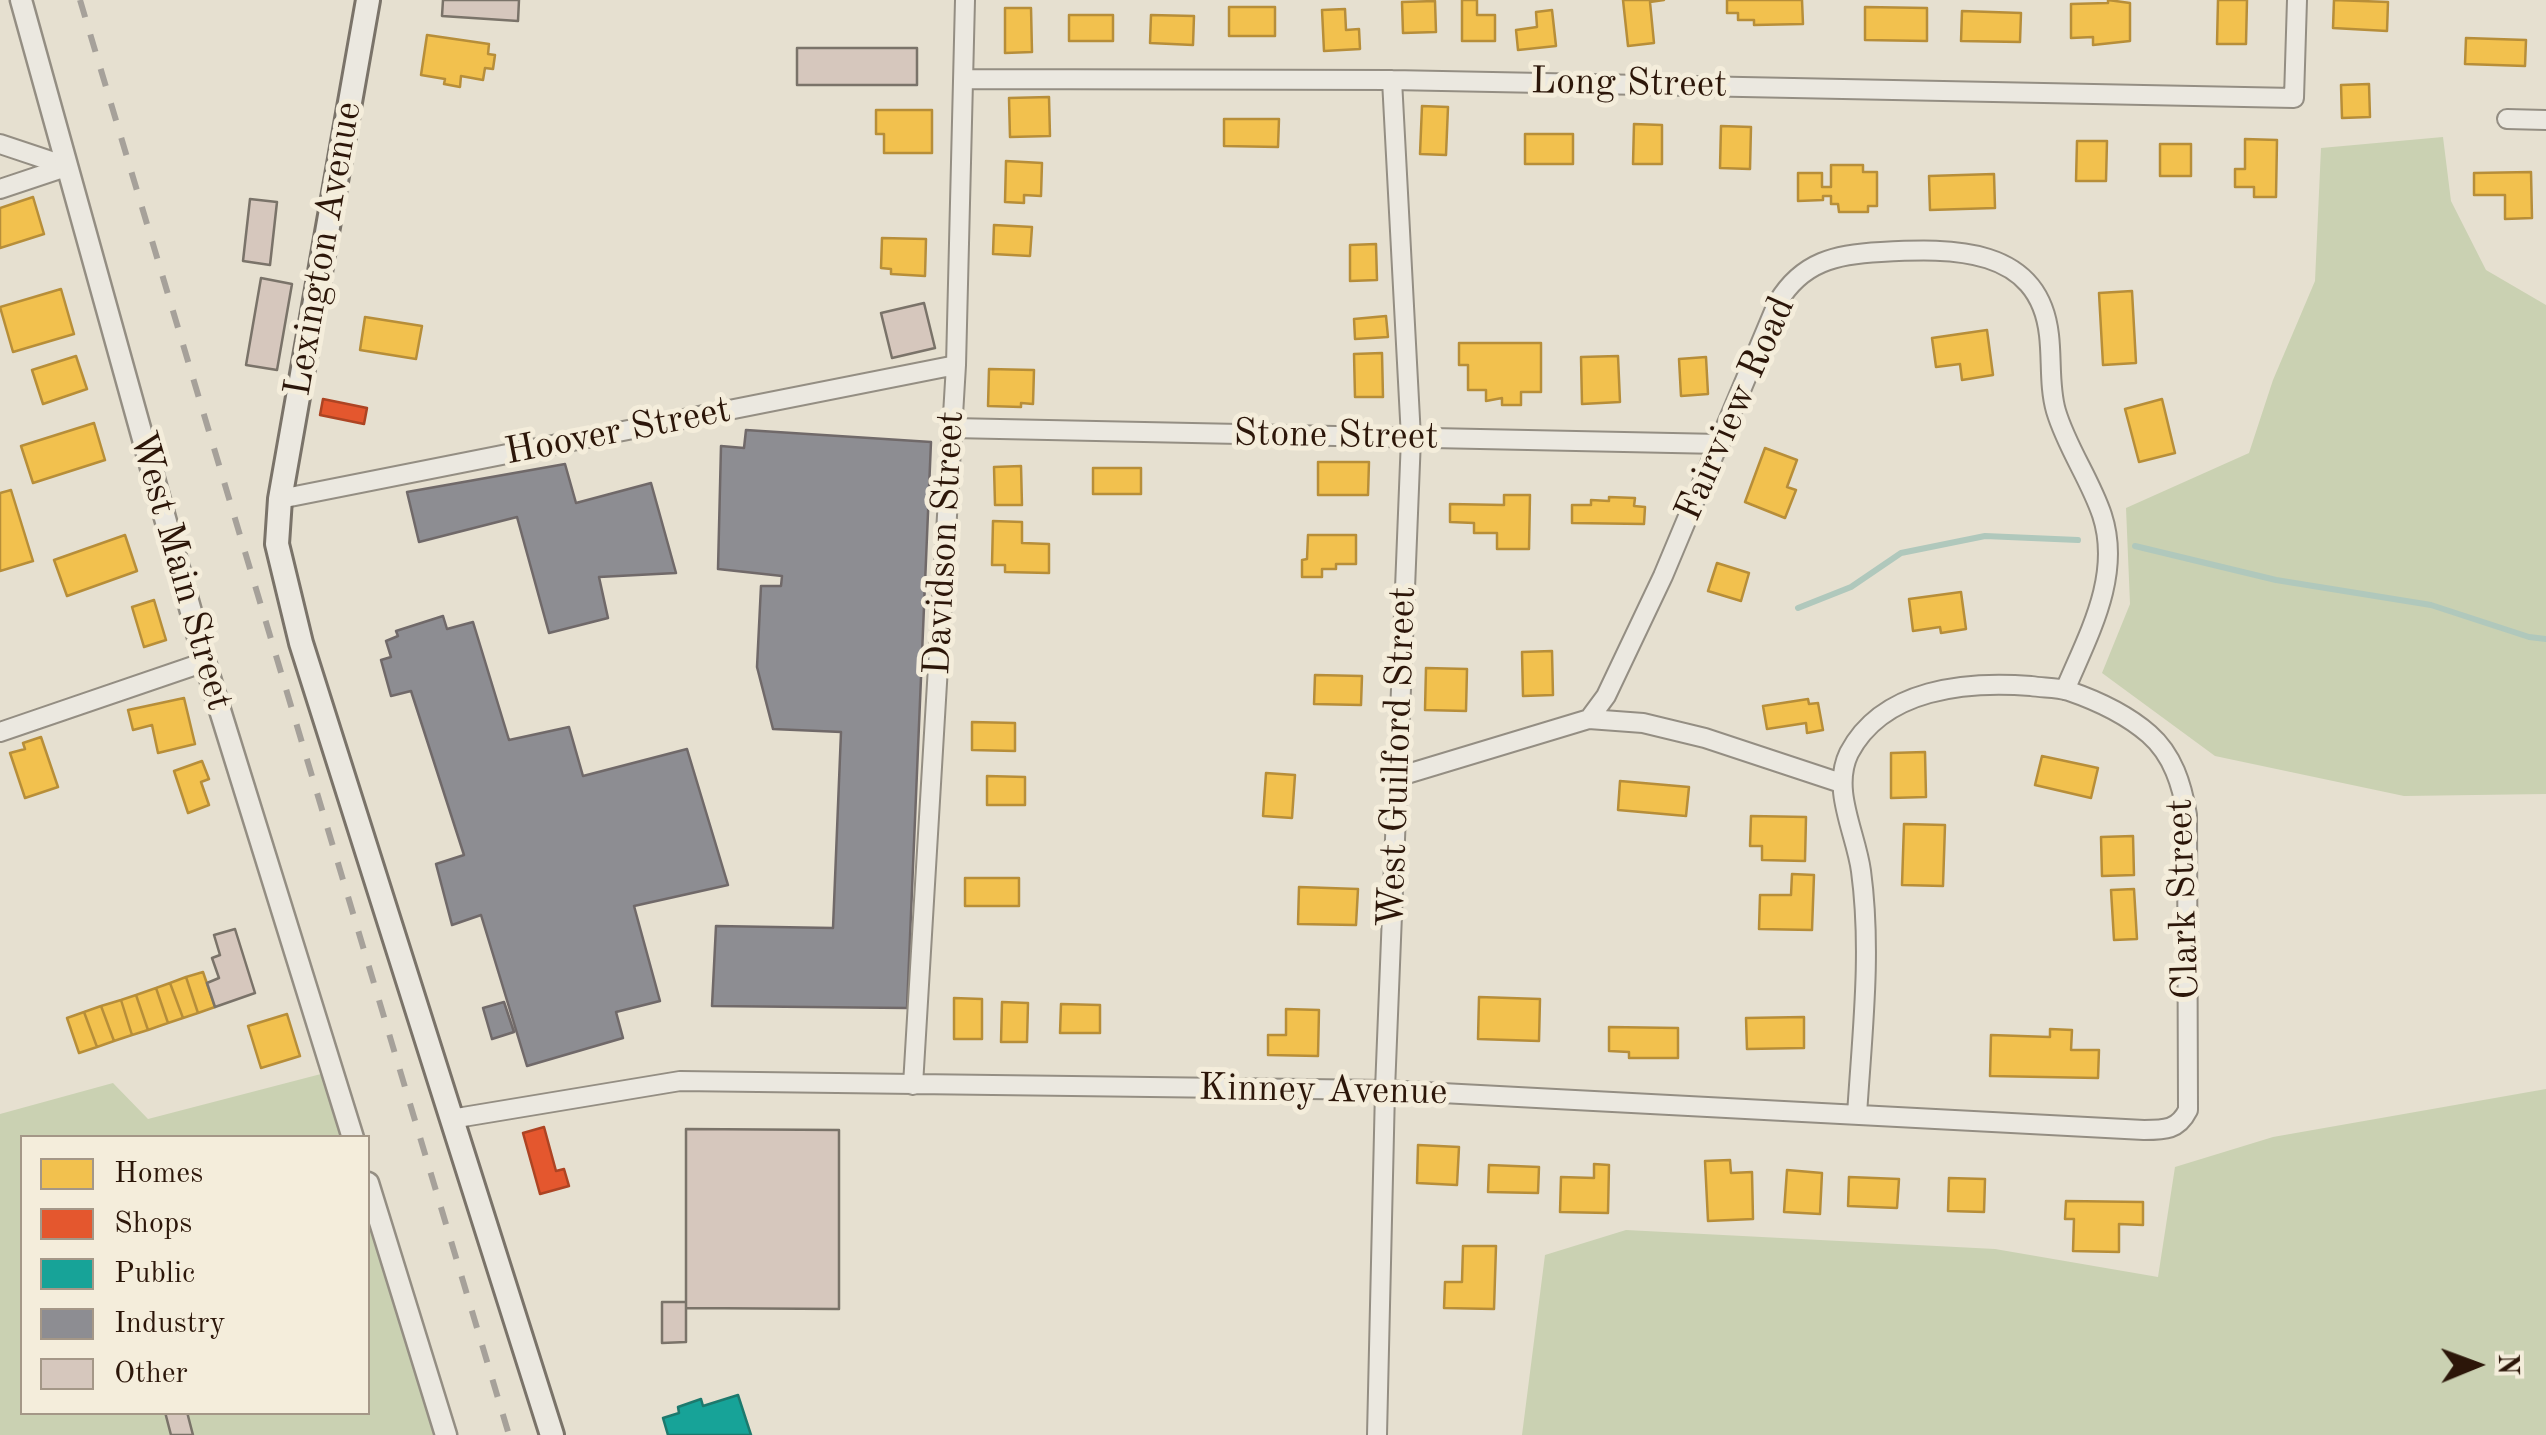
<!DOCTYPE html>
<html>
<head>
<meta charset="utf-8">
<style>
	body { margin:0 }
	#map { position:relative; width:2546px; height:1435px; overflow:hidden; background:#e6e0d0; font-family:"Old Standard TT",serif }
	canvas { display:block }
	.legend { position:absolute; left:20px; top:1135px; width:350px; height:280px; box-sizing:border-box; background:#f4eddb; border:2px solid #a49787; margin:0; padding:12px 18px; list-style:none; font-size:30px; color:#2c1609 }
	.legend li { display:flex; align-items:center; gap:20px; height:50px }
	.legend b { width:50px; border:2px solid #a49787 }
	.north { position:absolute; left:2426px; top:1315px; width:100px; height:100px; -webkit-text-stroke:8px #f4eddb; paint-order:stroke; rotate:89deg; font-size:28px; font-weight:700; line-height:40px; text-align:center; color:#2c1609 }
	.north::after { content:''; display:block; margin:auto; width:35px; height:45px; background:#2c1609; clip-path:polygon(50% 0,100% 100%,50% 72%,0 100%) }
</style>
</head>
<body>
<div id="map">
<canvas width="2546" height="1435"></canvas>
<ul class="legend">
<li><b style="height:28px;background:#f2c14e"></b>Homes</li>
<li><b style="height:28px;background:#e4572e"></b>Shops</li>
<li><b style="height:28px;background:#17a398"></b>Public</li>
<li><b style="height:28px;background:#8d8d92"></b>Industry</li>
<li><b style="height:28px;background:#d6c7bd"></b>Other</li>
</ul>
<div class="north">N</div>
</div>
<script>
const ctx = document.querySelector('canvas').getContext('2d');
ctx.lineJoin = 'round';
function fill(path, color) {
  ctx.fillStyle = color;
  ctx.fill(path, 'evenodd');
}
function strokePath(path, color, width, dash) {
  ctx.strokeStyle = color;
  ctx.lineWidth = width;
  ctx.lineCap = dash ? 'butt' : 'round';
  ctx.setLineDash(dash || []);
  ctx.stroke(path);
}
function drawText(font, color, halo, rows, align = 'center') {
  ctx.font = font + ' "Old Standard TT",serif';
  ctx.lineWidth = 10;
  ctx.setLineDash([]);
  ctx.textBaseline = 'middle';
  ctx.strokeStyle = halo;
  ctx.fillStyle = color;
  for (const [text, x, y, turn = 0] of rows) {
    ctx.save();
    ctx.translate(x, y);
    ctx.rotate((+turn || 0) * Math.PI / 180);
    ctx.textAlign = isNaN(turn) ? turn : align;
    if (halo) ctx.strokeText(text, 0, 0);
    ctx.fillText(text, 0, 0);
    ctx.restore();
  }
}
fill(new Path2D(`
	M2443,137L2451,201L2486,270L2546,305V794L2404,796L2215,756L2102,673L2130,604L2126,508L2249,453L2273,380L2315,281L2321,148Z
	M321,1074L344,1137L22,1138V1412H368V1205L446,1435H0V1114L113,1083L148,1119Z
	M2546,1089V1435H1522L1545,1255L1626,1230L1995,1249L2158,1277L2175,1167L2273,1137Z`), '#cad1b2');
const homes = new Path2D(`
	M1462,0H1477V15H1495V41H1462Z
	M1623,0H1664L1650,2L1654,43L1628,46Z
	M1727,0H1802L1803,24L1754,25V20H1738V13H1727Z
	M2108,0L2130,3V41L2093,45V37L2071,38V4L2108,3Z
	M2218,0H2247L2246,44H2217Z
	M2334,0L2388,2L2387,31L2333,28Z
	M1435,1L1436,32L1403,33L1402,2Z
	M1229,7H1275V36H1229Z
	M1865,7L1927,8V41L1865,40Z
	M1005,8H1031L1032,52L1005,53Z
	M1345,9L1346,30L1359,29L1360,49L1324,51L1322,10Z
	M1552,10L1556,46L1518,50L1516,30L1537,27L1536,12Z
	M1962,11L2021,13L2020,42L1961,41Z
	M1069,15H1113V41H1069Z
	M1151,15L1194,16L1193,45L1150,43Z
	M427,35L489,44L488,54L495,55L493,69L485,68L483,80L461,76L460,87L444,84L445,79L421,75Z
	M2466,38L2526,40L2525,66L2465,64Z
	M2369,84L2370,117L2342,118L2341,85Z
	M1049,97L1050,136L1010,137L1009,98Z
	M1422,106L1448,107L1446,155L1420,154Z
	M876,110H932V153H884V134H876Z
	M1224,119H1279L1278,147L1224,146Z
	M1634,124L1662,125V164H1633Z
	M1721,126L1751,127L1750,169L1720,168Z
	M1525,134H1573V164H1525Z
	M2245,139L2277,140L2276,197H2254V187H2235V169H2245Z
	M2077,141H2107L2106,181H2076Z
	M2160,144H2191V176H2160Z
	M1006,161L1042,163L1041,196L1024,195V203L1005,202Z
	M1831,165H1863V172H1877V206H1868V212H1839L1838,204H1831V196H1823V200L1798,201V173H1822V187H1831Z
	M2531,172L2532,218L2505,219V195H2474V173Z
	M1994,174L1995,208L1930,210L1929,176Z
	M33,197L44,234L0,248V208Z
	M994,225L1032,227L1030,256L993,254Z
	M882,238L926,239L925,276L891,274V269L881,268Z
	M1376,244L1377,280L1350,281V245Z
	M61,289L74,334L13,352L0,307Z
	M2132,291L2136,363L2103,365L2099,293Z
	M1386,316L1388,337L1355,339L1354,319Z
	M365,317L422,326L416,359L360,350Z
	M1987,330L1993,375L1962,380L1960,364L1936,367L1932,338Z
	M1459,343H1541V392H1521V405H1502V398L1486,401V390H1468V365H1459Z
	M1382,353L1383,397H1355L1354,354Z
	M76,356L87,389L43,404L32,370Z
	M1618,356L1620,402L1582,404L1581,357Z
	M1706,357L1708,394L1681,396L1679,359Z
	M989,369L1034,370L1033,404L1021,403V407L988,406Z
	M2162,399L2175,453L2139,462L2125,409Z
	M94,423L105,460L33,483L21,446Z
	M1765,448L1797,460L1787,487L1796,490L1785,518L1745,502Z
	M1318,462H1369L1368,495H1318Z
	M1021,466L1022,505H995L994,467Z
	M1093,468H1141V494H1093Z
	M11,490L33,561L0,571V493Z
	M1504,495H1530L1529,549H1497V533H1474V523L1450,522V504L1504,505Z
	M1609,497L1635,498L1634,506L1645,507L1644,524L1572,523V505H1591V500L1609,501Z
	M993,521L1022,522V543L1049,544V573L1005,572V565H992Z
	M125,535L137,571L67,596L54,560Z
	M1308,535H1356V564H1336V569H1322V577H1302V560L1307,559Z
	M1717,563L1749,573L1741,601L1708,591Z
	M1961,592L1966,629L1941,633L1940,627L1913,631L1909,599Z
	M154,600L166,640L144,647L132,607Z
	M1552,651L1553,695L1523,696L1522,652Z
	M1426,668L1467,669L1466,711L1425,710Z
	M1315,675L1362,676L1361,705L1314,704Z
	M184,698L195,744L158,753L152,725L133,730L128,710Z
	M1808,699L1809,704L1818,703L1823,730L1807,733L1806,723L1767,729L1763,706Z
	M972,722L1015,723V751L972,750Z
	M41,737L58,787L25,798L10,753L25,749L23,743Z
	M1925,752L1926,797L1891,798V753Z
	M2042,756L2098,768L2091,798L2035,785Z
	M202,761L209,779L201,782L209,805L188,813L174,771Z
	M1266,773L1295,775L1292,818L1263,816Z
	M987,776L1025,777V805H987Z
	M1620,781L1689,787L1686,816L1618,810Z
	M1751,816L1806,817L1805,861L1762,860V846H1750Z
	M1904,824L1945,825L1943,886L1902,885Z
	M2133,836L2134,875L2102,876L2101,837Z
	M1792,874L1814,875L1812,930L1759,929L1760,895H1791Z
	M965,878H1019V906H965Z
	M1299,887L1358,889L1356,925L1298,924Z
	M2134,889L2137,939L2114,940L2111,890Z
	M203,972L215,1007L198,1013L186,977Z
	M186,977L198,1013L183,1018L170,983Z
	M170,983L183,1018L168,1023L156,988Z
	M156,988L168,1023L148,1030L136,995Z
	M136,995L148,1030L132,1035L121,1000Z
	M1479,997L1540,999L1539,1041L1478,1039Z
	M954,998L982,999V1039H954Z
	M121,1000L132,1035L114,1041L101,1006Z
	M1002,1002L1028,1003L1027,1042H1001Z
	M1061,1004L1100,1005V1033H1060Z
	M101,1006L114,1041L97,1047L84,1012Z
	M1286,1009L1319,1010L1318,1056L1268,1055V1035H1286Z
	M84,1012L97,1047L79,1053L67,1018Z
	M287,1014L300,1056L261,1068L248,1026Z
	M1804,1017V1048L1747,1049L1746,1018Z
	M1609,1027L1678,1028V1058H1629V1052L1609,1051Z
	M2050,1029L2072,1030L2071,1050H2099L2098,1078L1990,1076L1991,1035L2050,1037Z
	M1418,1145L1459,1147L1457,1185L1417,1183Z
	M1730,1160L1731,1173L1752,1172L1753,1219L1708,1221L1705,1161Z
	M1594,1164L1609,1165L1608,1213L1560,1212L1561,1177L1594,1178Z
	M1489,1165L1539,1167L1538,1193L1488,1192Z
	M1787,1170L1822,1173L1820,1214L1784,1212Z
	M1849,1177L1899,1179L1897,1208L1848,1206Z
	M1949,1178L1985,1179L1984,1212L1948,1211Z
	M2066,1201L2143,1202V1225L2119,1224V1252L2073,1251L2074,1219H2065Z
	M1463,1246H1496L1494,1309L1444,1308L1445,1282H1462Z`);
fill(homes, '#f2c14e');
strokePath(homes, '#b78e39', 2.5);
const shops = new Path2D(`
	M323,399L367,408L364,424L320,415Z
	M544,1127L556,1171L564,1169L569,1186L540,1194L523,1133Z`);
fill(shops, '#e4572e');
strokePath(shops, '#ad4423', 2.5);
const public = new Path2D(`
	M738,1395L751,1435H668L663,1418L679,1413L678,1407L701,1399L703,1406Z`);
fill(public, '#17a398');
strokePath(public, '#1d796d', 2.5);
const industry = new Path2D(`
	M746,430L931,442L907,1008L712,1006L716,926L833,928L841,732L773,729L757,667L761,586H781L782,576L718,569L721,446L744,448Z
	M565,464L576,503L651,483L676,573L599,577L608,618L549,633L517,517L419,542L407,492Z
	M443,616L447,629L473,622L509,740L569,727L583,776L687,749L728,885L634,906L660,1001L616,1012L623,1038L527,1066L481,915L452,925L436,864L464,855L411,691L391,696L381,660L391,657L386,641L398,636L396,631Z
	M504,1002L514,1032L492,1039L483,1008Z`);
fill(industry, '#8d8d92');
strokePath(industry, '#706969', 2.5);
strokePath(new Path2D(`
	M2135,546L2276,580L2431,605L2529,637L2546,639
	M1798,608L1851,587L1901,553L1985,536L2078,540`), '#b0c8bc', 6);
const building = new Path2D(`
	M443,0H519L518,21L442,16Z
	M797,48H917V85H797Z
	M250,199L277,202L270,265L243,261Z
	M261,278L292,284L277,370L246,365Z
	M924,303L935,348L892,358L881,313Z
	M235,929L255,993L215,1007L207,983L219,978L212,958L220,955L214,935Z
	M686,1129L839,1130V1309L686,1308Z
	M662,1302H686V1342L662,1343Z
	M165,1412H187L193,1435H171Z`);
fill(building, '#d6c7bd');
strokePath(building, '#7a7369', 2.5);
const minor = new Path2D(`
	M964,79L1392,80L2294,98L2297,0
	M2507,119L2546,120
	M0,144L66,166
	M0,189L66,167
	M952,428L1720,444
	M280,499L956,365
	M1589,719L1606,696L1663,576L1778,302C1802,262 1836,254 1881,252C1952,248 2039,246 2049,335C2052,360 2049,387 2056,411C2067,448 2090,479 2102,515C2122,576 2088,635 2065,690
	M0,732L205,662
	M1397,777L1589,719L1643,723L1705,738L1841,783
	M913,1085L956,365L965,0
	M451,1119L680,1081L1385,1090L2144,1130C2165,1130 2178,1130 2188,1110L2187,815C2182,785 2173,755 2149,734C2126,714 2098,701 2069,691C2057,687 2043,688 2031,686C1967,681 1883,688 1849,753C1831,790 1856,833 1861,871C1872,952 1862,1034 1857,1115
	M1377,1435L1385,1090L1411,438L1392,80`);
const tertiary = new Path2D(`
	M21,0L205,662L353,1138
	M368,1183L446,1435`);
const secondary = new Path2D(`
	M368,0L280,499L277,544L301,643L552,1435`);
strokePath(minor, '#948e83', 22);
strokePath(tertiary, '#948e83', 25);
strokePath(secondary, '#7a7369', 28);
strokePath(minor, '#ebe8e0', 18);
strokePath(tertiary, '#ebe8e0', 20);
strokePath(secondary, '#ebe8e0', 22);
strokePath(new Path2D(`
	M80,0L509,1435`), '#a6a19a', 6, [18, 18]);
drawText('38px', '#2c1609', '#f4eddb', [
	["Long Street",1629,84,1],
	["Lexington Avenue",324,249,-80],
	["Fairview Road",1736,409,-66],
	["Hoover Street",618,432,-11],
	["Stone Street",1336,436,1],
	["Davidson Street",945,543,-87],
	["West Main Street",180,571,74],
	["West Guilford Street",1398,757,-88],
	["Clark Street",2184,899,-92],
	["Kinney Avenue",1323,1091,1]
]);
</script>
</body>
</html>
